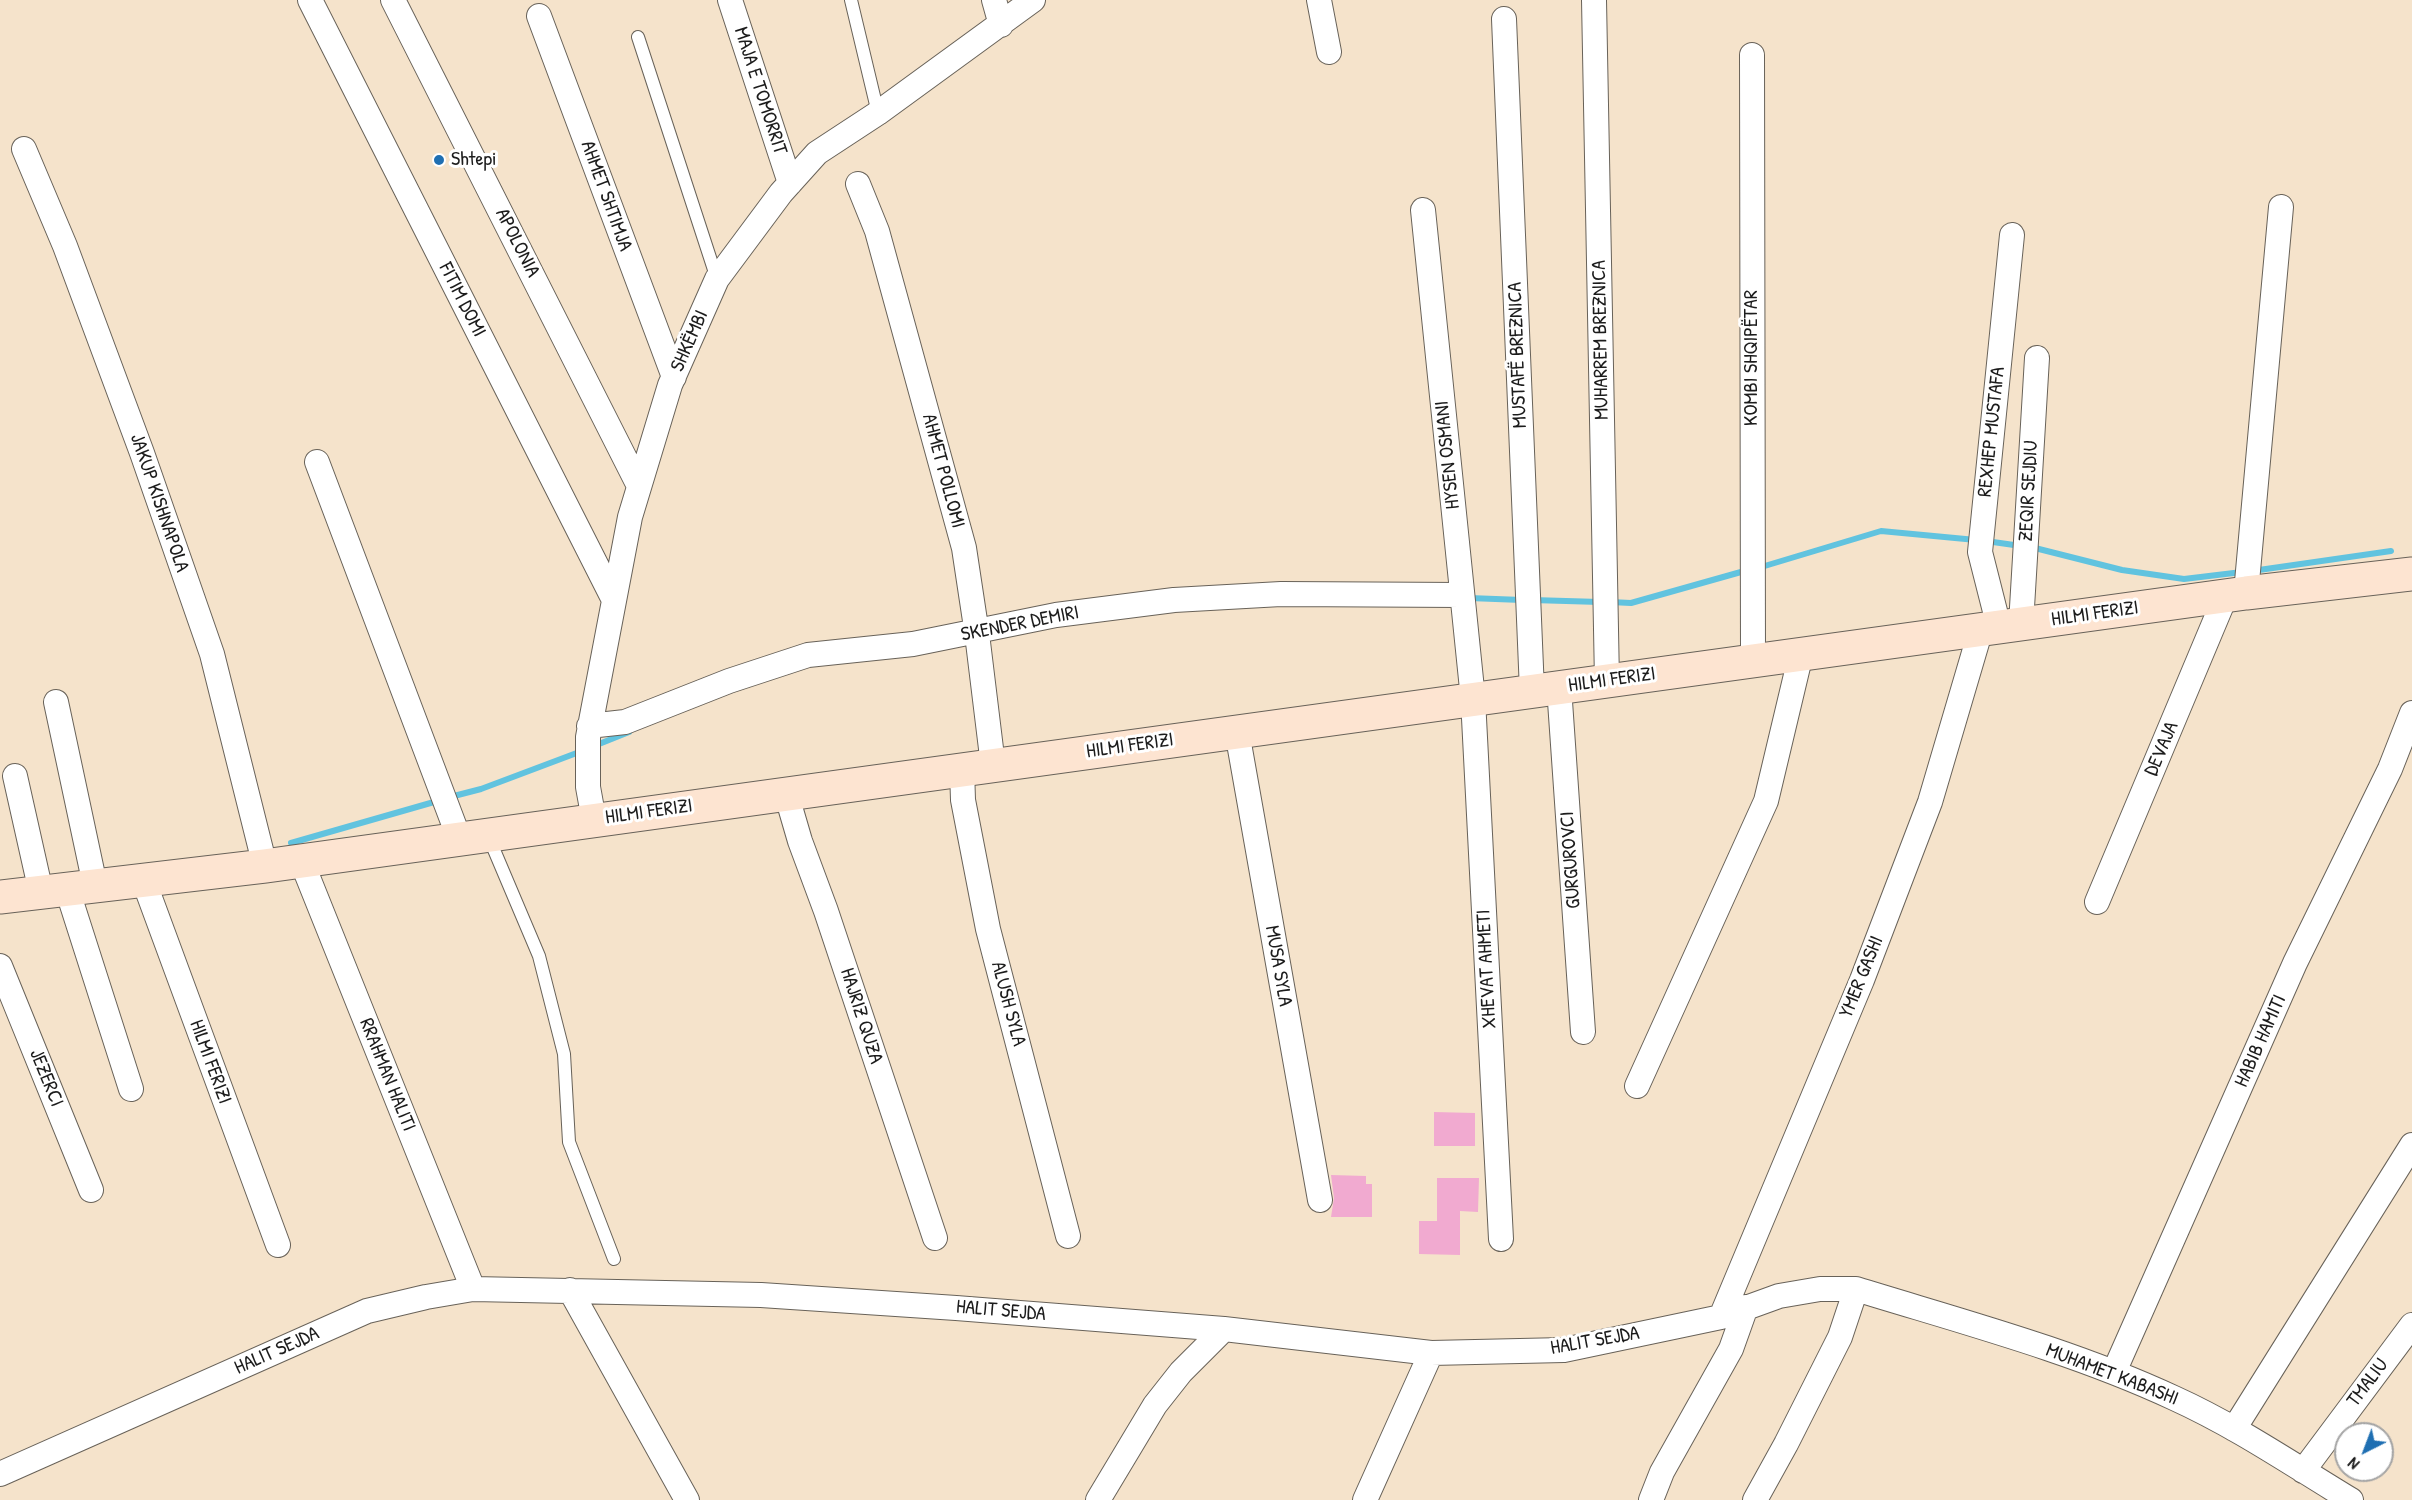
<!DOCTYPE html>
<html>
<head>
<meta charset="utf-8">
<style>
	body { margin:0 }
	#map { position:relative; width:2412px; height:1500px; overflow:hidden; background:#f5e3cb; font-family:"Patrick Hand",sans-serif }
	canvas { display:block }
	.north { position:absolute; left:2334px; top:1422px; width:60px; height:60px; box-sizing:border-box; background:#fff; border:2px solid #a4a4a4; border-radius:50%; rotate:222deg; font-size:16px; font-weight:700; line-height:24px; text-align:center; color:#1c1c1c }
	.north::after { content:''; display:block; margin:auto; width:21px; height:27px; background:#1f6fb2; clip-path:polygon(50% 0,100% 100%,50% 72%,0 100%) }
</style>
</head>
<body>
<div id="map">
<canvas width="2412" height="1500"></canvas>
<div class="north">N</div>
</div>
<script>
const ctx = document.querySelector('canvas').getContext('2d');
ctx.lineJoin = 'round';
function strokePath(path, color, width, dash) {
  ctx.strokeStyle = color;
  ctx.lineWidth = width;
  ctx.lineCap = dash ? 'butt' : 'round';
  ctx.setLineDash(dash || []);
  ctx.stroke(path);
}
function fill(path, color) {
  ctx.fillStyle = color;
  ctx.fill(path, 'evenodd');
}
function drawText(font, color, halo, rows, align = 'center') {
  ctx.font = font + ' "Patrick Hand",sans-serif';
  ctx.lineWidth = 6;
  ctx.setLineDash([]);
  ctx.textBaseline = 'middle';
  ctx.strokeStyle = halo;
  ctx.fillStyle = color;
  for (const [text, x, y, turn = 0] of rows) {
    ctx.save();
    ctx.translate(x, y);
    ctx.rotate((+turn || 0) * Math.PI / 180);
    ctx.textAlign = isNaN(turn) ? turn : align;
    if (halo) ctx.strokeText(text, 0, 0);
    ctx.fillText(text, 0, 0);
    ctx.restore();
  }
}
strokePath(new Path2D(`
	M1986,541L2021,546
	M2031,547L2122,570L2184,579L2242,572
	M1758,568L1881,531L1976,540
	M2252,571L2391,551
	M1469,598L1522,600
	M1532,600L1600,602
	M1610,602L1631,603L1748,570
	M594,746L629,732
	M450,797L481,789L582,751
	M291,843L441,800`), '#61c3df', 6);
fill(new Path2D(`
	M1434,1112L1475,1113V1146H1434Z
	M1331,1175L1366,1176V1184H1372V1217H1331L1334,1198Z
	M1437,1178H1479L1478,1212L1460,1211V1255L1419,1254V1221H1437Z`), '#f1aad0');
const lane = new Path2D(`
	M851,0L878,113
	M638,37L717,279
	M489,838L539,956L564,1054L569,1142L614,1259`);
const street = new Path2D(`
	M310,0L614,600
	M393,0L639,486
	M730,0L790,183
	M994,0L1001,25
	M1319,0L1329,52
	M1594,0L1607,681
	M539,16L674,377
	M1504,19L1532,691
	M1752,55L1753,661
	M24,149L65,246L142,453L212,654L265,866
	M858,184L877,231L964,548L977,634L993,765
	M1423,210L1473,699L1501,1239
	M317,462L459,838
	M2246,593L2281,207
	M2021,624L2037,358
	M1999,627L1980,552L2012,235
	M1559,687L1583,1032
	M56,702L95,885
	M589,726L625,722L729,681L808,655L913,644L1056,615L1174,600L1281,594L1462,595
	M1237,732L1320,1200
	M962,769L963,800L988,929L1068,1236
	M15,776L41,892
	M786,793L800,841L826,911L935,1238
	M594,820L588,787V737L630,517L670,385L717,279L781,193L817,153L878,113L1033,0
	M301,860L473,1289
	M146,879V887L278,1245
	M67,889L131,1089
	M2097,902L2226,595
	M0,966L91,1190
	M1637,1086L1766,801L1801,654
	M1856,1289C1963,1322 2073,1351 2174,1398C2236,1426 2293,1465 2351,1500
	M570,1290L687,1500
	M1721,1317L1862,980L1930,802L1981,629
	M2114,1372L2295,963L2390,769L2412,713
	M2234,1429L2412,1145
	M2303,1471L2412,1325
	M0,1474L367,1311L426,1297L473,1289L761,1295L956,1308L1224,1329L1431,1353L1564,1350L1721,1317L1779,1296L1820,1289H1856L1840,1337L1786,1444L1755,1500
	M1098,1500L1155,1405L1181,1372L1224,1329
	M1365,1500L1431,1353
	M1651,1500L1662,1472L1731,1349L1746,1307`);
const secondary = new Path2D(`
	M0,897L265,866L2246,593L2412,574`);
strokePath(lane, '#686259', 14);
strokePath(street, '#686259', 26);
strokePath(secondary, '#686259', 35);
strokePath(lane, '#fff', 12);
strokePath(street, '#fff', 24);
strokePath(secondary, '#fde4d1', 33);
for (const [x, y, r, color] of [
	[439,160,6,"#1f6fb2"]
]) {
  const dot = new Path2D();
  dot.arc(x, y, r, 0, 2 * Math.PI);
  ctx.fillStyle = color;
  ctx.fill(dot);
  strokePath(dot, '#fff', 2);
}
drawText('20px', '#1c1c1c', '#fff', [
	["MAJA E TOMORRIT",760,91,72],
	["AHMET SHTIMJA",606,196,70],
	["APOLONIA",517,243,63],
	["FITIM DOMI",462,300,63],
	["MUHARREM BREZNICA",1601,340,-91],
	["SHKËMBI",690,341,-66],
	["MUSTAFË BREZNICA",1518,355,-92],
	["KOMBI SHQIPËTAR",1752,358,-90],
	["REXHEP MUSTAFA",1992,432,-84],
	["HYSEN OSMANI",1448,455,-96],
	["AHMET POLLOMI",943,471,75],
	["ZEQIR SEJDIU",2029,491,-87],
	["JAKUP KISHNAPOLA",159,503,71],
	["HILMI FERIZI",2095,614,-8],
	["SKENDER DEMIRI",1020,624,-11],
	["HILMI FERIZI",1612,680,-8],
	["HILMI FERIZI",1130,746,-8],
	["DEVAJA",2162,749,-67],
	["HILMI FERIZI",649,812,-8],
	["GURGUROVCI",1571,860,-94],
	["MUSA SYLA",1278,966,80],
	["XHEVAT AHMETI",1487,969,-93],
	["YMER GASHI",1862,977,-68],
	["ALUSH SYLA",1008,1004,75],
	["HAJRIZ QUZA",861,1016,72],
	["HABIB HAMITI",2261,1041,-66],
	["HILMI FERIZI",210,1062,70],
	["RRAHMAN HALITI",387,1075,68],
	["JEZERCI",46,1078,68],
	["HALIT SEJDA",1001,1311,5],
	["HALIT SEJDA",1595,1341,-10],
	["HALIT SEJDA",277,1351,-24],
	["MUHAMET KABASHI",2112,1375,21],
	["TMALIU",2368,1383,-53]
]);
drawText('20px', '#1c1c1c', '#fff', [
	["Shtepi",451,160]
], 'left');
</script>
</body>
</html>
